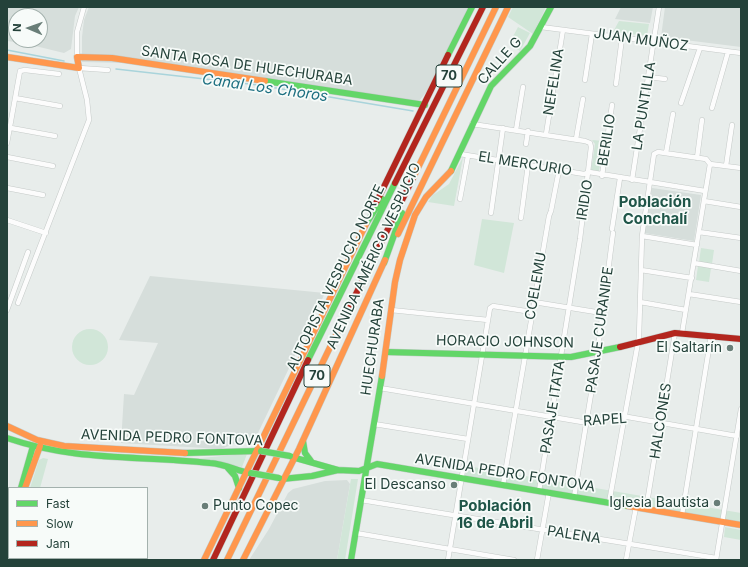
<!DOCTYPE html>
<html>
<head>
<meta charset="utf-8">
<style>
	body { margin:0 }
	#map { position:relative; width:748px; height:567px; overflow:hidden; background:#e8edeb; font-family:Inter,sans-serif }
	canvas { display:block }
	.frame { position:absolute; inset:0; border:8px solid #24423a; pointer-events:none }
	.legend { position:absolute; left:8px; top:487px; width:140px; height:72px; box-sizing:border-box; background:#f7fbf9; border:1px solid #a3b1ad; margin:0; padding:5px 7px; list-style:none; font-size:12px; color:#24423a }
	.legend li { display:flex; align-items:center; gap:8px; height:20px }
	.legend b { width:20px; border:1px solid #a3b1ad }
	.north { position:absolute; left:8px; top:8px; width:40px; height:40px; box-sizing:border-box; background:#f7fbf9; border:1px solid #a3b1ad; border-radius:50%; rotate:272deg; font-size:11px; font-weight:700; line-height:16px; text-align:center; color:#24423a }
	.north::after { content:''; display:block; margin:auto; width:14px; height:18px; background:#697e78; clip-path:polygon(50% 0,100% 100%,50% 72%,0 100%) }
</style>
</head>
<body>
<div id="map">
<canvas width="748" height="567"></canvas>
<div class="frame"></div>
<ul class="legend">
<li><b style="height:5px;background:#63d668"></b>Fast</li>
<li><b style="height:5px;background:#ff974d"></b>Slow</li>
<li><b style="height:5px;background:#b3261e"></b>Jam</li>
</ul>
<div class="north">N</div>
</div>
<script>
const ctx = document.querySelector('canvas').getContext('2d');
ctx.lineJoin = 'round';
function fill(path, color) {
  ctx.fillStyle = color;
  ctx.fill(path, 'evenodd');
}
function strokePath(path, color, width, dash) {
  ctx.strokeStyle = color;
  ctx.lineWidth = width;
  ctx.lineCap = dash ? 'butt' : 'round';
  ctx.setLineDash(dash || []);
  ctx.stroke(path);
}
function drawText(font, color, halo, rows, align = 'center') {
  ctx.font = font + ' Inter,sans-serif';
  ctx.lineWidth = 3.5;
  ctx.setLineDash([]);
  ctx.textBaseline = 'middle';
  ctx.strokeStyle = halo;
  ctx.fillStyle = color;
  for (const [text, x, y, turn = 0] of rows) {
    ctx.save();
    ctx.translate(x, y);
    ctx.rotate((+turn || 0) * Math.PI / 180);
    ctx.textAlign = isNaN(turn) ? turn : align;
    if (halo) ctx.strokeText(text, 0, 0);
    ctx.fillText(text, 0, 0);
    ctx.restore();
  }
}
fill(new Path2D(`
	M7,7H79L75,16L71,49L64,53L23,43L7,41ZM16,16H40V40H16Z
	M89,7H469L433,84L419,101L126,63L82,62V37L84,20Z
	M621,7H653L650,23L615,19Z
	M665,7H741V47L661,37Z
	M652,188L701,195L694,241L644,233Z
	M150,276L325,293L257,435L221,449L121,443L124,394L134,395L158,343L119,340Z
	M347,480L350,484L337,560H249L269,529L288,493L293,489L325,481Z`), '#d6dedb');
fill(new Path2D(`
	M513,7H546L533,34L508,17Z
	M619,21L649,24L647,36L613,32Z
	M518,27L530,33L520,51L509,44Z
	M592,140L604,141L599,171L591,170L595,144Z
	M463,157L454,206L428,202L433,195L449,184Z
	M482,219L514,223L504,273L474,265Z
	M701,248L714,250L712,264L699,262Z
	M698,266L711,268L709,282L696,280Z
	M72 347a18 18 0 1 1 36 0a18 18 0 1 1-36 0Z
	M247,454L242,467L200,458Z
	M43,458L48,459L40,488H30L39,460Z
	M467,466L741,513V522L465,476Z
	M351,479H358L345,560H337Z
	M725,527L741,530V540L724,537Z`), '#d1e6d8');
strokePath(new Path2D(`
	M7,50L64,61
	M116,69L258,85L413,111`), '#a9d4db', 1.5);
const street = new Path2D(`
	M541,27L741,53
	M77,57V32L84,7
	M648,77L665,79
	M585,80L592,34
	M616,84L622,38
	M15,98L60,106
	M681,103L700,48
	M712,108L728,52
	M472,124L585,141L590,143L591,147L580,239L539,491
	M11,128L55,136
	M516,130L523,87
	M546,134L563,30
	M576,139L583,99
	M7,143L20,71L25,70L59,74
	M526,144L528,131
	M666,153L673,114
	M460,154L584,174L589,172L705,191
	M7,157L53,166
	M697,158L702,120
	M710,164L741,168
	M726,166L732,125
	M602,176L612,105
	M632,180L659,7
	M7,188L43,195
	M460,199L468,156
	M704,201L741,207
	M491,213L503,128
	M521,218L528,165
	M7,220L46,233
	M612,229L620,178
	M699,232L741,238
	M642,236L697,245
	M694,263L741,271
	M641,270L692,278
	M689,294L741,302
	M534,302L602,313
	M640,302L686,310
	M18,303L89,120L87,100L79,68L108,70
	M7,310L28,252
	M391,310L488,320
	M682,333L710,164
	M380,388L582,422H593L622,416L737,436
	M374,424L468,439
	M503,485L549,216L551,211L559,170
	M574,497L596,364L613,233
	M361,500L716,558
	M609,503L639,337L642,236L654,154L658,152L706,159L710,164
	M646,509L675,333
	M682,515L711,336
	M356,533L514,560
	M448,560L490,308L493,306L532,312
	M537,560L549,492
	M626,560L636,507
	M716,560L741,409`);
const fast = new Path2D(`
	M448,55L472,7
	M265,81L425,105
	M451,171L491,86L530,46L551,7
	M364,227L382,199
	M384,263L402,213
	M386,352L571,357L620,347
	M308,360L395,183
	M7,438C77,462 139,455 210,463C224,464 236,470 249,473
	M303,441L305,453L311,461
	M185,453L259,451
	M292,457L338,470
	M227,467L235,476L239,488
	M282,479L312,476L338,470L359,471L377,464L628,506
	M21,488L33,446
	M351,560L382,376`);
const slow = new Path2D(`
	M7,57L79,68L77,57L112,58L265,81
	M413,178L496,7
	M398,234L508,7
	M382,376L395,282L400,260L415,215L426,197L451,171
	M7,426L37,440L64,446L185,453
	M25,488L40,446
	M628,506L741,525
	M204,560L366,224
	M227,560L349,308
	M243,560L299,449L385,260`);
const jam = new Path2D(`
	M395,183L483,7
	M376,203L448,55
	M349,308L413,178
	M620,347L675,333L741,339
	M7,542L9,535
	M213,560L308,360`);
strokePath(street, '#c5cac8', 5.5);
strokePath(fast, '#c3cbc8', 7);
strokePath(slow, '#c3cbc8', 7);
strokePath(jam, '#c3cbc8', 7);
strokePath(street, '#fcfcfc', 4.5);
strokePath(fast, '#63d668', 6);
strokePath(slow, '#ff974d', 6);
strokePath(jam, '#b3261e', 6);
const fastBridge = new Path2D(`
	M261,451L290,456
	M251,473L279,478`);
strokePath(fastBridge, '#c3cbc8', 7, []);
strokePath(fastBridge, '#63d668', 6);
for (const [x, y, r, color] of [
	[730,348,4,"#697e78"],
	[454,485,4,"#697e78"],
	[717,503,4,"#697e78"],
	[205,506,4,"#697e78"]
]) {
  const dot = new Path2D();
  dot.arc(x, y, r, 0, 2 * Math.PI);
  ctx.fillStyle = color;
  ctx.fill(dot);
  strokePath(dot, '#f7fbf9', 1.5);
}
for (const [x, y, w] of [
	[449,76,26],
	[317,376,26]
]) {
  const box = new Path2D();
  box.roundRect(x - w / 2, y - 11, w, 22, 3);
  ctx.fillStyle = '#f7fbf9';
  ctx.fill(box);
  strokePath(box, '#24423a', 1);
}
drawText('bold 13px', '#24423a', null, [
	["70",449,76],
	["70",317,376]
]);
drawText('14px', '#24423a', '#f7fbf9', [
	["JUAN MUÑOZ",641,40,8],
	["CALLE G",500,61,-48],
	["SANTA ROSA DE HUECHURABA",247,66,8],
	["NEFELINA",554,82,-81],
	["LA PUNTILLA",644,106,-81],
	["BERILIO",607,140,-81],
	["EL MERCURIO",525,164,9],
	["IRIDIO",585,200,-81],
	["AVENIDA AMÉRICO VESPUCIO",374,256,-65],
	["AUTOPISTA VESPUCIO NORTE",336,278,-64],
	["COELEMU",536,286,-80],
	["PASAJE CURANIPE",600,330,-82],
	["HORACIO JOHNSON",505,342,1],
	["HUECHURABA",373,347,-82],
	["PASAJE ITATA",553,407,-81],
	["RAPEL",605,420,-4],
	["HALCONES",661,421,-81],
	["AVENIDA PEDRO FONTOVA",172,438,2],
	["AVENIDA PEDRO FONTOVA",505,473,9],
	["PALENA",574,535,9]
]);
drawText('14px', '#24423a', '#f7fbf9', [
	["El Saltarín",722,348],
	["El Descanso",446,485],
	["Iglesia Bautista",709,503],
	["Punto Copec",213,506,"left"]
], 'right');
drawText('italic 15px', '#1c6f80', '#f7fbf9', [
	["Canal Los Choros",265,88,8]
]);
drawText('bold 15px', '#1f5548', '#f7fbf9', [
	["Población",655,202],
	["Conchalí",655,219],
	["Población",495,506],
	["16 de Abril",495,523]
]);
</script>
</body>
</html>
